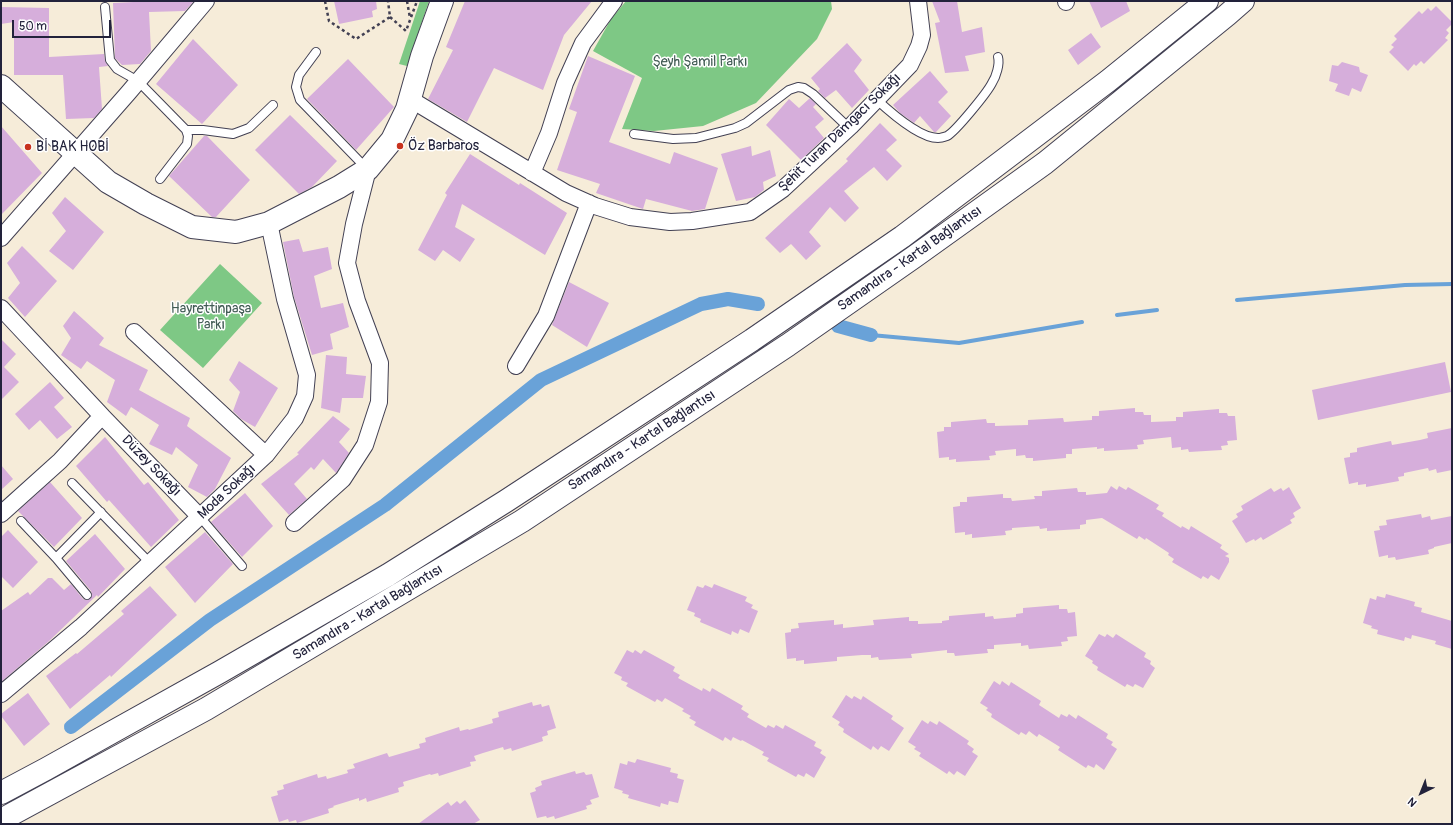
<!DOCTYPE html>
<html>
<head>
<meta charset="utf-8">
<style>
	body { margin:0 }
	#map { position:relative; width:1453px; height:825px; overflow:hidden; background:#f6ecd9; font-family:Pangolin,sans-serif }
	canvas { display:block }
	.frame { position:absolute; inset:0; border:2px solid #22223b; pointer-events:none }
	.north { position:absolute; left:1401px; top:773px; width:40px; height:40px; -webkit-text-stroke:3px #fff; paint-order:stroke; rotate:223deg; font-size:11px; font-weight:700; line-height:16px; text-align:center; color:#22223b }
	.north::after { content:''; display:block; margin:auto; width:14px; height:18px; background:#22223b; clip-path:polygon(50% 0,100% 100%,50% 72%,0 100%) }
	.scale { position:absolute; left:12px; top:20px; width:99px; height:18px; box-sizing:border-box; border:2px solid #22223b; border-top:0; padding-left:5px; font-size:12px; line-height:14px; white-space:nowrap; color:#22223b; -webkit-text-stroke:3px #fff; paint-order:stroke }
</style>
</head>
<body>
<div id="map">
<canvas width="1453" height="825"></canvas>
<div class="frame"></div>
<div class="north">N</div>
<div class="scale">50 m</div>
</div>
<script>
const ctx = document.querySelector('canvas').getContext('2d');
ctx.lineJoin = 'round';
function fill(path, color) {
  ctx.fillStyle = color;
  ctx.fill(path, 'evenodd');
}
function strokePath(path, color, width, dash) {
  ctx.strokeStyle = color;
  ctx.lineWidth = width;
  ctx.lineCap = dash ? 'butt' : 'round';
  ctx.setLineDash(dash || []);
  ctx.stroke(path);
}
function drawText(font, color, halo, rows, align = 'center') {
  ctx.font = font + ' Pangolin,sans-serif';
  ctx.lineWidth = 3;
  ctx.setLineDash([]);
  ctx.textBaseline = 'middle';
  ctx.strokeStyle = halo;
  ctx.fillStyle = color;
  for (const [text, x, y, turn = 0] of rows) {
    ctx.save();
    ctx.translate(x, y);
    ctx.rotate((+turn || 0) * Math.PI / 180);
    ctx.textAlign = isNaN(turn) ? turn : align;
    if (halo) ctx.strokeText(text, 0, 0);
    ctx.fillText(text, 0, 0);
    ctx.restore();
  }
}
fill(new Path2D(`
	M420,1H429L407,66L399,64Z
	M626,1H695L696,2L699,1H831L832,9L817,39L756,103L703,126L654,131L622,129L642,78L593,51L611,19Z
	M220,264L262,303L203,368L160,330Z`), '#7ec885');
strokePath(new Path2D(`
	M1237,300L1405,285L1452,284
	M1117,315L1157,310
	M871,335L959,343L1082,322`), '#69a2d8', 4);
strokePath(new Path2D(`
	M838,326L871,335
	M71,727L210,620L385,505L541,380L701,304L728,299L758,304`), '#69a2d8', 14);
fill(new Path2D(`
	M154,1H194L185,11L149,12L151,51L140,64L122,65L115,58L113,3Z
	M334,1H376L377,9L372,11L373,17L339,24Z
	M465,1H592L564,35L543,90L494,68L467,122L428,99L453,50L446,47Z
	M932,1H957L962,32L982,27L985,52L965,56L969,71L945,73L935,23L940,22Z
	M1089,1H1126L1130,11L1101,28Z
	M1436,6L1452,22V24L1446,30L1449,33L1445,38L1448,40L1424,64L1421,61L1416,66L1414,64L1408,71L1389,52L1394,47L1391,45L1397,39L1394,36L1419,11L1422,14L1428,8L1431,11Z
	M1,7L49,8V57L104,54L105,61L108,66L99,67L102,109L94,118L66,119L63,75H14V22L1,24Z
	M1091,33L1101,47L1078,65L1068,50Z
	M193,39L238,85L202,124L156,84Z
	M847,43L862,60L854,71L869,90L852,108L836,90L825,98L818,91L820,89L811,78Z
	M588,56L635,76L609,142L670,164L674,152L718,168L705,209L692,211L646,199L643,209L596,193L600,184L557,170L577,112L569,109Z
	M348,59L394,107L356,150L307,99Z
	M1342,62L1359,67L1360,72L1368,75L1361,92L1352,88L1349,96L1335,91L1338,84L1329,81L1332,65L1338,66Z
	M930,71L948,92L938,102L951,116L936,132H934L920,116L914,123L900,113L893,105Z
	M810,98L816,104L813,107L824,119L815,127L824,138L801,160L766,125L789,99L799,108Z
	M290,115L337,161L312,187L299,194L255,150Z
	M880,123L897,140L886,150L902,166L887,181L874,167L844,191L859,208L845,222L830,207L809,232L821,246L806,260L791,244L780,253L765,238L848,161L846,159Z
	M1,126L42,173L1,215Z
	M204,136H207L250,180L216,217H212L169,176Z
	M751,146L752,156L770,150L776,176L763,182L764,190L755,197L736,201L721,154Z
	M470,154L519,185L520,183L567,213L545,255L462,204L455,227L475,239L460,262L443,250L435,261L418,250L447,195L445,193Z
	M65,197L104,232L73,270L49,251L66,231L52,213Z
	M299,239L303,252L328,247L332,269L314,276L321,308L343,303L349,327L330,334L333,349L312,355L294,297L283,242Z
	M22,246L57,281L25,317L8,298L20,283L7,263Z
	M569,282L609,303L587,347L552,325Z
	M74,311L104,338L99,345L148,370L139,390L190,418L187,426L231,458L215,489L207,497L188,487L198,465L176,447L172,455L149,444L159,425L131,407L126,416L107,402L115,380L87,361L81,369L61,355L71,338L63,326Z
	M1,339L16,354L4,367L19,382L1,400Z
	M326,355L347,357L346,374L366,376L363,398H342L340,413L321,408Z
	M239,361L278,388L255,427L241,419L233,411L240,392L229,380Z
	M1445,362L1451,392L1318,420L1312,390Z
	M50,382L64,398L54,407L72,427L57,439L40,420L29,430L15,414Z
	M1135,408V412H1143L1144,415H1151V422L1176,421V417H1183V412L1219,409V413H1227L1228,416H1235L1237,440L1227,441L1228,445L1221,446L1222,450L1189,452L1188,449L1181,450V447L1172,448L1171,437L1143,440L1144,444L1137,445L1138,449L1104,451V448L1097,449V447L1072,449V454H1066V458L1033,461V458H1026L1025,455L1016,456V449L995,451L996,455L989,456L990,460L956,462V459L949,460V457L939,458L937,432L944,431V427H951V422L986,419L987,423H995V426L1028,425V420L1063,418L1064,422L1092,420V416H1099V411Z
	M333,416L350,429L339,442L349,453L336,473L323,459L314,470L311,467L294,484L307,499L289,515L261,484L299,454L297,453Z
	M1452,428V470L1437,473L1436,469L1429,471L1428,468L1404,473V476L1398,477L1399,481L1366,487V484L1358,485V482L1349,484L1344,458L1350,457V453L1357,452V448L1391,441L1392,445L1420,440L1428,438L1427,433Z
	M105,437L144,485L148,482L179,520L151,547L109,500L107,502L76,466Z
	M1,465L13,479L1,490Z
	M50,482L82,518L54,547L18,511Z
	M1111,486L1117,490L1119,486L1126,490L1128,487L1159,505L1156,509L1164,513L1162,516L1181,528L1182,526L1189,530L1191,526L1222,545L1220,548L1229,554L1225,556L1229,558V562L1219,580L1211,575L1208,579L1203,576L1201,579L1172,562L1174,559L1168,555L1169,553L1146,538L1145,540L1139,536L1137,539L1102,518L1086,520V524L1080,525V529L1047,531V528L1040,529L1039,526L1012,528V530L1005,531L1006,535L972,538V534L965,535V532L955,533L953,507L960,506V502H967V497L1003,494V498H1011L1012,501L1035,499L1034,496H1042V491L1077,488L1078,492H1086V495L1107,493Z
	M1289,487L1301,508L1293,513L1295,517L1290,520L1292,523L1263,540L1261,537L1255,541L1254,539L1246,543L1232,521L1238,517L1236,514L1243,510L1241,506L1271,488L1274,492L1281,488L1283,491Z
	M245,493L273,526L242,557L211,522Z
	M1421,514L1422,518L1430,516L1431,520L1452,516V543L1434,547V548L1428,550L1429,554L1396,560L1395,557L1388,558V555L1379,557L1374,531L1380,530L1379,526L1387,525L1386,520Z
	M8,530L38,562L13,588L1,576V537Z
	M205,532L233,564L195,603L165,567Z
	M95,534L125,569L98,597L97,595L48,642L1,682V611L28,592L30,595L48,578H52L64,590L71,584L83,599L86,600L90,599L92,596L91,591L66,561Z
	M714,584L747,597L745,601L753,605L751,608L758,611L749,633L740,629L738,634L732,631L731,635L700,622L701,619L694,616L695,613L687,610L697,586L703,588L705,585L712,588Z
	M150,586L177,615L111,677L110,675L70,709L46,676L76,653L77,654L124,614L121,611Z
	M1386,594L1415,602L1414,606L1422,608L1421,612L1452,621V649L1435,644L1436,641L1412,635L1411,639L1405,637L1404,641L1377,634L1378,630L1371,628L1372,626L1363,623L1370,598L1376,600L1377,596L1385,598Z
	M1059,605V609H1067L1068,613L1075,612L1077,636L1067,637L1068,641L1061,642L1062,646L1029,649L1028,645L1021,646V643L994,645V649H987L988,653L955,656L954,653H947V650L911,654L912,658L879,660L878,657L871,658V655H862L837,657V661L804,664V660L796,661V658L787,659L785,633L791,632V629L799,628L798,623L834,620V625L843,624V628L874,625L873,620L909,617V621H918V624L942,623V621L949,620V616L985,613V617L993,616L994,619L1016,617V614L1023,613V608Z
	M1099,634L1105,637L1107,634L1113,638L1116,634L1146,653L1144,657L1151,661L1150,664L1155,668L1143,688L1135,684L1133,687L1127,684L1125,687L1097,670L1098,667L1092,663L1093,661L1085,656Z
	M627,650L633,653L635,650L641,654L644,650L675,667L673,671L680,675L678,678L702,691L703,688L710,692L712,688L743,706L741,709L749,714L747,717L766,728L768,725L774,728L776,725L783,729L785,725L816,742L814,746L822,750L820,753L826,757L814,778L806,773L804,777L798,774L796,777L767,761L769,758L762,755L764,752L742,740L741,741L733,737L731,741L725,737L723,741L694,725L696,722L689,718L691,716L682,711L684,709L665,698L662,702L657,699L655,702L626,686L628,683L621,680L622,677L614,673Z
	M994,681L1000,685L1002,681L1009,686L1011,682L1041,701L1039,705L1059,718L1061,714L1067,717L1069,714L1076,719L1078,715L1108,734L1106,738L1113,742L1111,745L1117,749L1104,770L1096,764L1094,768L1088,765L1086,768L1058,750L1060,747L1039,734L1037,737L1029,731L1026,735L1021,732L1019,735L991,717L992,714L986,710L988,708L980,703Z
	M28,693L50,724L24,746L1,716V714Z
	M846,695L852,699L854,696L861,700L863,696L893,716L891,719L904,728L889,751L881,746L878,750L873,746L871,750L843,732L844,729L838,725L840,722L832,717Z
	M532,702L533,706L541,704L542,707L549,705L556,728L547,731L548,735L542,737L543,741L512,751L511,748L504,750L503,747L483,753L474,756L476,761L470,762L471,766L439,776L438,773L431,775L430,774L403,782L404,786L398,788L399,792L367,802L366,798L359,801V798L333,806L334,807L328,809L329,813L297,823L296,820L289,822L288,819L279,822L271,797L278,795L277,791L284,789L283,785L317,774L318,778L326,776L327,779L348,773L347,770L355,768L353,764L387,753L389,757L420,748L419,744L426,742L425,738L459,727L460,731L468,729L469,730L493,723L492,719L499,717L498,712Z
	M922,720L928,724L930,721L937,725L939,721L969,741L967,744L974,749L972,752L978,756L965,776L957,771L954,775L949,771L947,774L919,756L921,753L914,749L916,747L908,742Z
	M637,759L671,768L670,772L678,774L677,778L684,780L678,803L669,801L668,805L661,803L660,807L628,798L629,795L622,793L623,791L614,788L620,763L627,765L628,761L635,763Z
	M575,771L576,774L584,772L586,775L592,774L599,797L590,800L592,804L586,806L587,809L555,819L554,816L547,818L546,816L537,818L530,793L536,791L535,788L542,785L541,781Z
	M465,800L480,820L473,824H418L448,802L451,806L457,801L460,804Z`), '#d6aedb');
const lane = new Path2D(`
	M105,7L110,60L117,69L138,81L186,130L188,136L187,144L160,179
	M316,52L299,75L296,87L300,100L366,168
	M876,99C890,112 919,138 938,138C940,138 944,137 947,136C955,132 987,93 992,83C996,77 1000,64 998,57
	M186,130H203L233,134L249,128L273,105
	M634,134L673,139L696,138L735,128L746,123L789,90L798,87L804,88L813,94L849,128
	M72,483L150,563
	M200,517L242,566
	M21,521L56,558L87,595
	M56,558L101,512`);
const street = new Path2D(`
	M1066,1V2
	M410,99L566,193L595,206L630,217L670,222L692,221L750,212L783,189L851,126L910,65L919,46L922,35L918,1
	M532,173L549,133L565,83L583,43L614,1
	M1,238L129,92L206,1
	M1,308L102,416L60,461L1,514
	M134,332L266,455
	M516,366L546,316L589,203
	M102,416L200,517
	M294,523L343,479L365,445L379,402L380,363L357,301L347,263L354,224L368,169
	M1,694L81,627L266,455L295,418L305,396L307,375L285,299L269,223`);
const secondary = new Path2D(`
	M1,86L108,182L146,204L192,227L236,232L269,223L339,187L368,169L392,140L407,109L422,56L442,1`);
const highway = new Path2D(`
	M1,793L46,769L220,672L388,575L506,501L752,340L902,237L1108,81L1207,1
	M1,820L206,709L522,521L788,345L914,257L1045,163L1227,15L1243,1`);
strokePath(lane, '#424053', 10);
strokePath(street, '#424053', 18);
strokePath(secondary, '#424053', 24);
strokePath(highway, '#424053', 24);
strokePath(new Path2D(`
	M325,1L329,21L356,39L390,17L388,1
	M407,1L410,18
	M390,17L406,31L417,1`), '#424053', 2.5, [3, 3]);
strokePath(lane, '#fff', 8);
strokePath(street, '#fff', 16);
strokePath(secondary, '#fff', 22);
strokePath(highway, '#fff', 22);
for (const [x, y, r, color] of [
	[400,146,4,"#c8321e"],
	[28,147,4,"#c8321e"]
]) {
  const dot = new Path2D();
  dot.arc(x, y, r, 0, 2 * Math.PI);
  ctx.fillStyle = color;
  ctx.fill(dot);
  strokePath(dot, '#fff', 1.5);
}
drawText('14px', '#425c55', '#fff', [
	["Şeyh Şamil Parkı",700,62],
	["Hayrettinpaşa",211,309],
	["Parkı",211,325]
]);
drawText('14px', '#22223b', '#fff', [
	["Şehit Turan Damgacı Sokağı",840,133,-44],
	["Samandıra - Kartal Bağlantısı",910,259,-35],
	["Samandıra - Kartal Bağlantısı",642,441,-33],
	["Düzey Sokağı",151,466,46],
	["Moda Sokağı",227,492,-43],
	["Samandıra - Kartal Bağlantısı",368,613,-31]
]);
drawText('14px', '#22223b', '#fff', [
	["Öz Barbaros",408,146],
	["Bİ BAK HOBİ",36,147]
], 'left');
</script>
</body>
</html>
